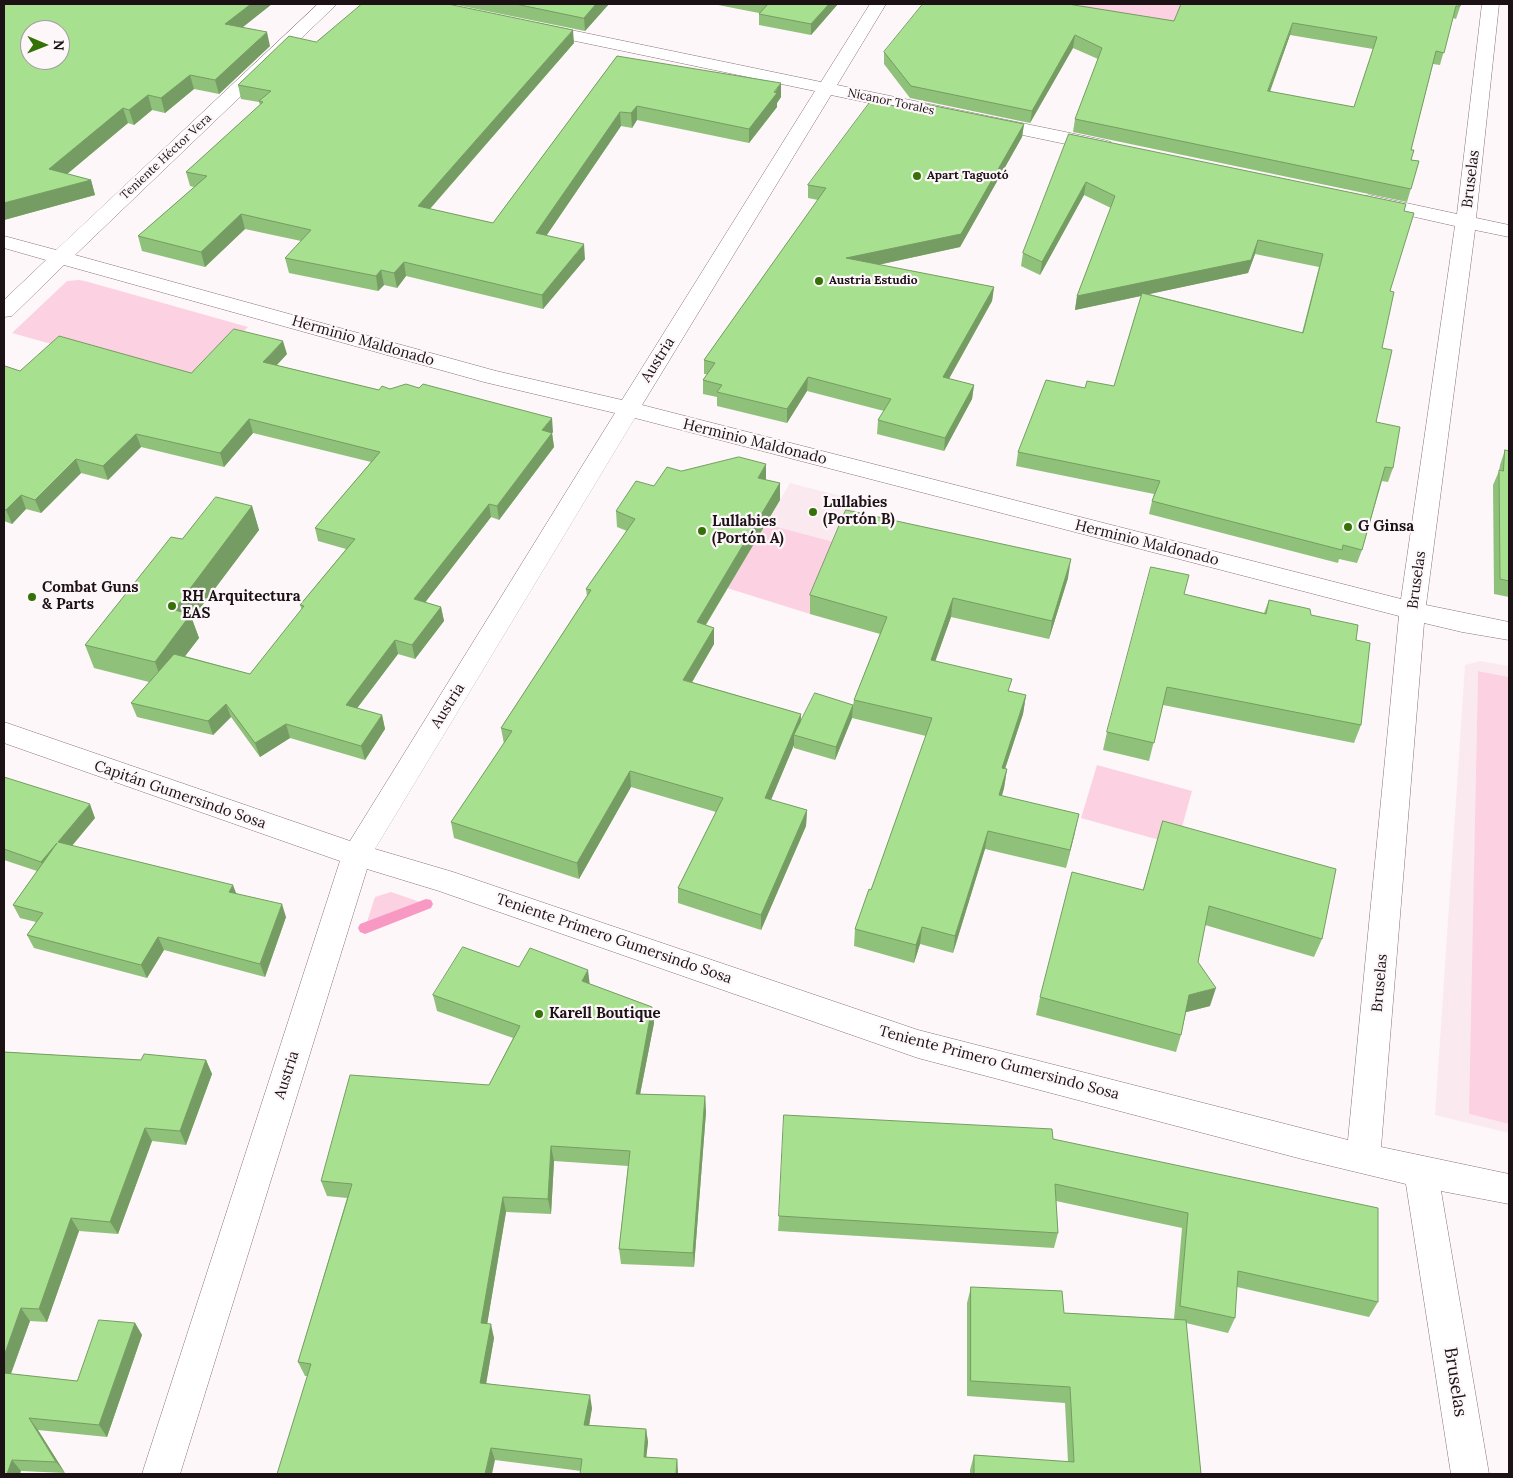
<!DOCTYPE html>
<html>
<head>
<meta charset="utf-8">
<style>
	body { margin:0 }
	#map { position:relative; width:1513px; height:1478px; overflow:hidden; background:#fdf7f9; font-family:Lora,serif }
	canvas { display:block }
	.frame { position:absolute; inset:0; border:5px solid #1c1216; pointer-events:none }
	.north { position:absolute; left:20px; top:20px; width:50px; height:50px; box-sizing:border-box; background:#fdf7f9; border:1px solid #a39b9e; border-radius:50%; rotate:91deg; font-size:14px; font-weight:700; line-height:20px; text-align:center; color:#1c1216 }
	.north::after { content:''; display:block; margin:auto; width:18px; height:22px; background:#347106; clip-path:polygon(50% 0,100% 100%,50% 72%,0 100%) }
</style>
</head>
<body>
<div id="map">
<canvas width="1513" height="1478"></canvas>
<div class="frame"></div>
<div class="north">N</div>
</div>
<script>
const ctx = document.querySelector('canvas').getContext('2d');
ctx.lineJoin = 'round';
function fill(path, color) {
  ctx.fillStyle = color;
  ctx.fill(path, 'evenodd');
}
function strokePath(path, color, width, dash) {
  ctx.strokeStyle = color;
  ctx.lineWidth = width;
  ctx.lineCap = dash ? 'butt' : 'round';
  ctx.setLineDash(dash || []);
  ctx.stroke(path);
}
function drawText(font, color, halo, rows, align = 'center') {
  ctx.font = font + ' Lora,serif';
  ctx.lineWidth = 4.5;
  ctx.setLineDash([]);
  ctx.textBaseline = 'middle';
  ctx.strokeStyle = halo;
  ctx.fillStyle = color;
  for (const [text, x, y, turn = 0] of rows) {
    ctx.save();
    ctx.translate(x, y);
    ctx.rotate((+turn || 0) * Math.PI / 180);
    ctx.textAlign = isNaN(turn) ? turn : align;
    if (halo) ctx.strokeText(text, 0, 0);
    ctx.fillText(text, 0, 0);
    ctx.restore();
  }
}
fill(new Path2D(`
	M790,483L860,501L838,543L766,524Z
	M1480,661L1509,666V677L1478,671L1470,1114L1509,1124V1133L1435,1115L1465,665Z`), '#faeaf0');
fill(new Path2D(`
	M1081,4H1184L1171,35L1075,18Z
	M79,280L85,281L248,327L191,383L12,333L67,281Z
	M766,524L838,543L810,614L727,588Z
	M1478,671L1509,677V1124L1469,1114Z
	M1097,765L1192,791L1177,845L1081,818Z
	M391,892L426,904L365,928L375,897Z`), '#fcd2e3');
fill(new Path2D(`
	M426,899L431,900L433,904L431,908L365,934L360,932L358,928L360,924Z`), '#f899c4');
const minor = new Path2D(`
	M318,4H337L75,255L496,371L622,400L815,91L537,33L531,32L528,28L531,24L537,23L821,82L870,4H886L837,85L1104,140L1111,142L1114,146L1111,150L1104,152L831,95L642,405L1401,599L1455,226L1362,205L1359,201L1362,197L1369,195L1457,214L1482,4H1499L1476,218L1509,225V237L1475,230L1426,605L1509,622V640L1462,632L1424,623L1381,1147L1509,1174V1204L1441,1191L1489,1474H1451L1406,1184L1302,1159L918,1058L439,891L367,869L180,1474H142L340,861L4,743V722L350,841L615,413L484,382L64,265L12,316L4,317V300L46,260L4,248V236L56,250ZM635,418L1399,616L1348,1140L918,1030L453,872L375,849Z`);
strokePath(minor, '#8c6f7b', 1);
fill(minor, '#fff');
fill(new Path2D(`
	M4,4H272L242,27L270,46L219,94L194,89L165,113L152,110L134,125L128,123L67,174L91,180L95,195L4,220Z
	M452,4H609L585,31Z
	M670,4H682L680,5Z
	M713,4H838L811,35L759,25V13Z
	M1461,4L1456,19L1453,18L1440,65L1433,64L1411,150V160L1419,161L1407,202L1073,132L1075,119L1098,59L1073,48L1030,123L910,98L884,64V52L1072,5L1174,21ZM1290,35L1373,49L1354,107L1270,92Z
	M316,42L574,43L430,209L493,223L617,56L781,97L777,103V107L749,143L637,120L632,128L621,126L546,236L585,259L543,309L406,276L397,288L384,285L378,291L289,273L285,258L301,241L245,229L205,267L142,251L138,236L194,187L190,186L186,172L260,105L259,102L241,99L238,85Z
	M925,104L1024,124L1022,137L960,247L878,265L994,287L992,301L949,379L974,385L972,399L944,451L877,434L878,420L884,411L807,391L787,423L717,406V397L703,394V380L707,374H704V360L818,200L808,198V185L925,112Z
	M1069,134L1404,211L1390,291L1382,348L1376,422L1393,468L1388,482L1382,481L1362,550L1357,563L1339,559L1338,563L1149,514L1152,501L1154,494L1016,466L1018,452L1085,388L1114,386L1141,296L1075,310L1077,296L1111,208L1084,195L1040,275L1021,266L1023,253ZM1255,254L1319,267L1302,333L1149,294L1248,273Z
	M287,354L276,365L553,432L552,433L554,447L499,520L491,517L425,602L441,607L444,621L415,659L398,654L357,708L382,715L385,729L365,760L290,738L260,757L231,717L213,735L137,717L131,703L149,682L94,668L85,645L182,539L252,506L259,530L192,619L199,638L185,656L250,674L302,610L300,605L346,549L318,541L315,528L371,462L253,433L224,467L141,447L108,480L81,473L41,513L26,509L12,524L4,521V367L20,371L191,373Z
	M1505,450L1509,451V597L1494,594L1493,485L1499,471L1500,465Z
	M681,471L766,480L780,483V500L706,625L714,628V644L692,682L801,714V722L853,705L854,700L880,634L810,614V595L1068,578L1049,639L951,617L935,661L1010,691L1026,695L1023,714L1005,769H1007L1004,788L1002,796L1075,832L1066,868L985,849L953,953L920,944L914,963L854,946L855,929L871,890L926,736L852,718L835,760L794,748V745L771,800L807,810L806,826L761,930L678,903V888L716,812L631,787L579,879L454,838L451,822L504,744L501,728L587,596L586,589L627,531L617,527L616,511L654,486Z
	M1184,595L1264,613L1269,600L1311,615L1356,640L1361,725L1354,743L1163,705L1149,761L1103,750L1107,732Z
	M4,777L95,818L72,846L236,893L286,917L265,977L164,950L147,978L34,948L27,935L36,922L20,918L13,905L37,871L4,860Z
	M1163,821L1322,939L1314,957L1205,925L1198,962L1210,1006L1186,1012L1181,1035L1176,1052L1036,1015L1040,997L1143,890Z
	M519,967L590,984L652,1007L654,1023L640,1094L705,1096L706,1112L694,1267L621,1264L619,1249L628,1166L554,1161L551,1214L506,1212L487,1324L494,1338L486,1383L592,1408L589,1425L646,1429L648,1442L646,1457L677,1459L678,1474H580L581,1471L495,1460L307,1376H305L298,1362L347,1198L327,1196L321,1181L489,1085L513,1038L437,1011L433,995Z
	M4,1052L141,1060H206L212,1074L186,1145L152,1141L118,1234L79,1231L47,1322L30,1321L11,1374L77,1381L135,1323L142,1335L107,1437L38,1430L65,1473L21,1471L4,1474Z
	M1053,1139L1378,1302L1369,1317L1237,1287L1235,1318L1228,1333L1186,1323L1201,1474H970V1470L974,1455L1068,1462L1065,1403L967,1396V1303L971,1287L1064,1313L1174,1319L1182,1228L1056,1201L1058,1233L1054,1248L778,1231L779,1216Z`), '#90c17a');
fill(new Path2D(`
	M251,4H272L228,39L225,24Z
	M596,4H609L585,31L584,18Z
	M829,4H838L811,35V24Z
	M1293,23L1290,35L1265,104L1268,91Z
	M573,30L574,43L420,220L418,206Z
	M267,32L270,46L219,94L215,80Z
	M1075,35L1073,48L1030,123L1032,111Z
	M190,75L194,89L165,113L161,98Z
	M781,83V97L777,103V107L749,143V129Z
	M148,95L152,110L134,125L129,110Z
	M637,106V120L632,128L631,113Z
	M123,108L128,123L54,185L49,169Z
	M620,112L621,126L538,248L536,233Z
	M1024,124L1022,137L960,247L845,272L846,258Z
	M91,180L95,195L4,220V203Z
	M1086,182L1084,195L1040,275L1042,262Z
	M241,214L245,229L205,267L201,252Z
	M1258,240L1255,254L1248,273L1075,310L1077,296Z
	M584,244L585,259L543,309L542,295Z
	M404,262L406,276L397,288L394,273Z
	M381,270L384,285L378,291L376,276Z
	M994,287L992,301L942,391L943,377Z
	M283,341L287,354L267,376L263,362Z
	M808,377L807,391L787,423V409Z
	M974,385L972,399L944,451L945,438Z
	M552,418L553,432L543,444L542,430Z
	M249,419L253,433L224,467L220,453Z
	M552,433L554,447L499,520L497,506Z
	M136,434L141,447L108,480L103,466Z
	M76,459L81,473L41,513L35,500Z
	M766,464V480L758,478Z
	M780,483V500L697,639V622Z
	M21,495L26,509L12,524L6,510Z
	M489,504L491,517L417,613L414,599Z
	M252,506L259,530L192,619L199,638L163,685L155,662L174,610Z
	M1071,559L1068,578L1049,639L1052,621Z
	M953,598L951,617L929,679L931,660Z
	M441,607L444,621L415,659L412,645Z
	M714,628V644L684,696L683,680Z
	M395,640L398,654L349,719L346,705Z
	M1026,695L1023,714L999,787L1002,768Z
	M226,704L231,717L213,735L208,721Z
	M853,705L852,718L835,760L836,747Z
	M801,714L800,730L794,735V745L765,814V798Z
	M382,715L385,729L365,760L361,746Z
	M286,724L290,738L260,757L255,743Z
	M1007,769L1004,788L996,813L999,795Z
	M630,771L631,787L579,879L577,863Z
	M90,804L95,818L64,855L58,842Z
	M807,810L806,826L761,930V915Z
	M1079,814L1075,832L1066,868L1070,850Z
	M988,831L985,849L953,953L955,936Z
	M57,843L47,875L41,862Z
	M233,885L238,898L229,892Z
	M282,904L286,917L265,977L260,964Z
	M922,927L920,944L914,963L916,945Z
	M158,937L164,950L147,978L141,965Z
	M588,970L590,986L582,981Z
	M1216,988L1210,1006L1183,1013L1189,995Z
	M652,1007L654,1023L637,1110L636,1094Z
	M206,1060L212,1074L186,1145L180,1131Z
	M705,1096L706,1112L694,1267L693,1253Z
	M145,1128L152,1141L118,1234L110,1222Z
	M551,1146L554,1161L551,1214L548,1199Z
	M503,1197L506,1212L485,1337L481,1323Z
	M71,1218L79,1231L47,1322L39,1309Z
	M21,1308L30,1321L7,1384L4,1380V1356Z
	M135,1323L142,1335L107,1437L99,1425Z
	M491,1324L494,1338L484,1396L480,1383Z
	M590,1395L592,1408L587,1438L584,1425Z
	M29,1418L38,1430L65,1473L56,1462Z
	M646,1429L648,1442L645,1469L644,1457Z
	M491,1448L495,1460L492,1474H485Z
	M677,1459L678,1474H676Z
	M12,1460L21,1471L20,1474H7Z`), '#759d63');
const building = new Path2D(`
	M4,4H251L225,24L267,32L215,80L190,75L161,98L148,95L129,110L123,108L49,169L91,180L4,203ZM30,30H60V60H30Z
	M362,4H448L573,30L418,206L493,223L617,56L781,83L774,92L777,93L749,129L637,106L631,113L620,112L536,233L584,244L542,295L404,262L394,273L381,270L376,276L285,258L311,230L241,214L201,252L138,236L207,176L186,172L263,102L259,101L271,91L238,85L289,36L316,42Z
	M516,4H596L584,18Z
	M766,4H829L811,24L759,14L768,4Z
	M923,4H1068L1174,21L1181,4H1461L1460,6H1456L1444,53L1436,51L1411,150H1414L1411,160L1419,161L1411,189L1075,119L1102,48L1075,35L1032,111L911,86L884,52ZM1293,23L1377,37L1354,107L1268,91Z
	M871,101L933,114L925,104L1024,124L961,234L846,258L994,287L943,377L974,385L945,438L878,420L891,399L808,377L787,409L717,392L722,385L703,380L715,363L704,360L826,188L808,185Z
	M1069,134L1406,204L1404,211L1414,213L1390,291L1394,292L1382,348L1392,350L1376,422L1400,427L1393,468L1385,467L1362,550L1343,545L1342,550L1152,501L1160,481L1018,452L1046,380L1085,388L1087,381L1114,386L1142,293L1303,333L1323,254L1258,240L1251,260L1077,296L1115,196L1086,182L1042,262L1023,253Z
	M234,329L283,341L263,362L379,390L382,386L390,389L406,384L419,388L423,384L552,418L542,430L552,433L497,506L489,504L414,599L441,607L412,645L395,640L346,705L382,715L361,746L286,724L255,743L226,704L208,721L131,703L174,654L250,674L304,606L300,605L355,539L315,528L380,452L249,419L220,453L136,434L103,466L76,459L35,500L21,495L6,510L4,509V367L5,366L20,371L59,336L191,373Z
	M1505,450L1509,451V581L1500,579L1499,470L1503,471Z
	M739,457L766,464L758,478L780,483L697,622L714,628L683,680L801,714L765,798L807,810L761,915L678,888L723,798L630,771L577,863L451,822L512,731L501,728L591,590L586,589L635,519L616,511L636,481L654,486L667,467L681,471Z
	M216,497L252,506L174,610L191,614L155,662L85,645L171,537L182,539Z
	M846,510L1071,559L1052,621L953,598L931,660L1012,679L1008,691L1026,695L1002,768L1007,769L999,795L1079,814L1070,850L988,831L955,936L922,927L916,945L855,929L869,889L871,890L932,718L854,700L887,617L810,595Z
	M1151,567L1189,575L1184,594L1266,614L1269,600L1310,609L1311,615L1358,625L1356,640L1370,643L1361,725L1167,687L1154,743L1107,732Z
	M815,693L853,705L836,747L794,735Z
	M4,777L90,804L58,842L233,885L229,892L282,904L260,964L158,937L141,965L27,935L43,913L13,905L57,843L41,862L4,849Z
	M1163,821L1336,869L1322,939L1209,906L1198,962L1216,988L1189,995L1181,1035L1040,997L1072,872L1143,890Z
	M463,947L519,967L530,948L588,970L582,981L652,1007L636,1094L705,1096L693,1253L619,1249L630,1151L551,1146L548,1199L503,1197L481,1323L491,1324L480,1383L590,1395L584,1425L646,1429L644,1457L677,1459L676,1474H580L582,1459L491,1448L485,1474H277L311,1364L298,1362L352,1184L321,1181L350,1075L489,1085L520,1026L433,995Z
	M4,1052L141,1060L144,1054L206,1060L180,1131L145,1128L110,1222L71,1218L39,1309L21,1308L4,1356Z
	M784,1115L1052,1129L1053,1139L1378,1208V1302L1238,1271L1235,1318L1180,1306L1188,1213L1055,1184L1058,1233L779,1216Z
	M971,1287L1062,1291L1064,1313L1186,1320L1201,1474H974V1455L1074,1462L1070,1387L971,1381Z
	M99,1320L135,1323L99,1425L29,1418L56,1462L12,1460L7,1474H4V1373L77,1381Z`);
fill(building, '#a7e08e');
strokePath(building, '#759d63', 1);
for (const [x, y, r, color] of [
	[917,176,5,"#347106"],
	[819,281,5,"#347106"],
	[813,512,5,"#347106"],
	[1348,527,5,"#347106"],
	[702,531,5,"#347106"],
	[32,597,5,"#347106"],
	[172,606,5,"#347106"],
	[539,1014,5,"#347106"]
]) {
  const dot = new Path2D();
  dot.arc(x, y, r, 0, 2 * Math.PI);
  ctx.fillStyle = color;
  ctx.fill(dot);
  strokePath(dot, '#fdf7f9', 2);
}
drawText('12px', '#1c1216', '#fdf7f9', [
	["Nicanor Torales",891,102,12],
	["Teniente Héctor Vera",166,157,-43]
]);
drawText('bold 12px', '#1c1216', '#fdf7f9', [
	["Apart Taguotó",927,176],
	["Austria Estudio",829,281]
], 'left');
drawText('15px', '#1c1216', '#fdf7f9', [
	["Bruselas",1471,179,-83],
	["Herminio Maldonado",363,341,16],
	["Austria",658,360,-58],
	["Herminio Maldonado",755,442,14],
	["Herminio Maldonado",1147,543,14],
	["Bruselas",1417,580,-82],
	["Austria",448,706,-58],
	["Capitán Gumersindo Sosa",180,795,19],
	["Teniente Primero Gumersindo Sosa",614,939,19],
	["Bruselas",1380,983,-85],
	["Teniente Primero Gumersindo Sosa",999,1063,15],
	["Austria",287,1075,-72]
]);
drawText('bold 15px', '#1c1216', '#fdf7f9', [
	["Lullabies",823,503],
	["(Portón B)",823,520],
	["Lullabies",712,522],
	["(Portón A)",712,539],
	["G Ginsa",1358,527],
	["Combat Guns",42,588],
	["& Parts",42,605],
	["RH Arquitectura",182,597],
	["EAS",182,614],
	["Karell Boutique",549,1014]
], 'left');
drawText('18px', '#1c1216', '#fdf7f9', [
	["Bruselas",1455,1382,81]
]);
</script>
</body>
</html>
